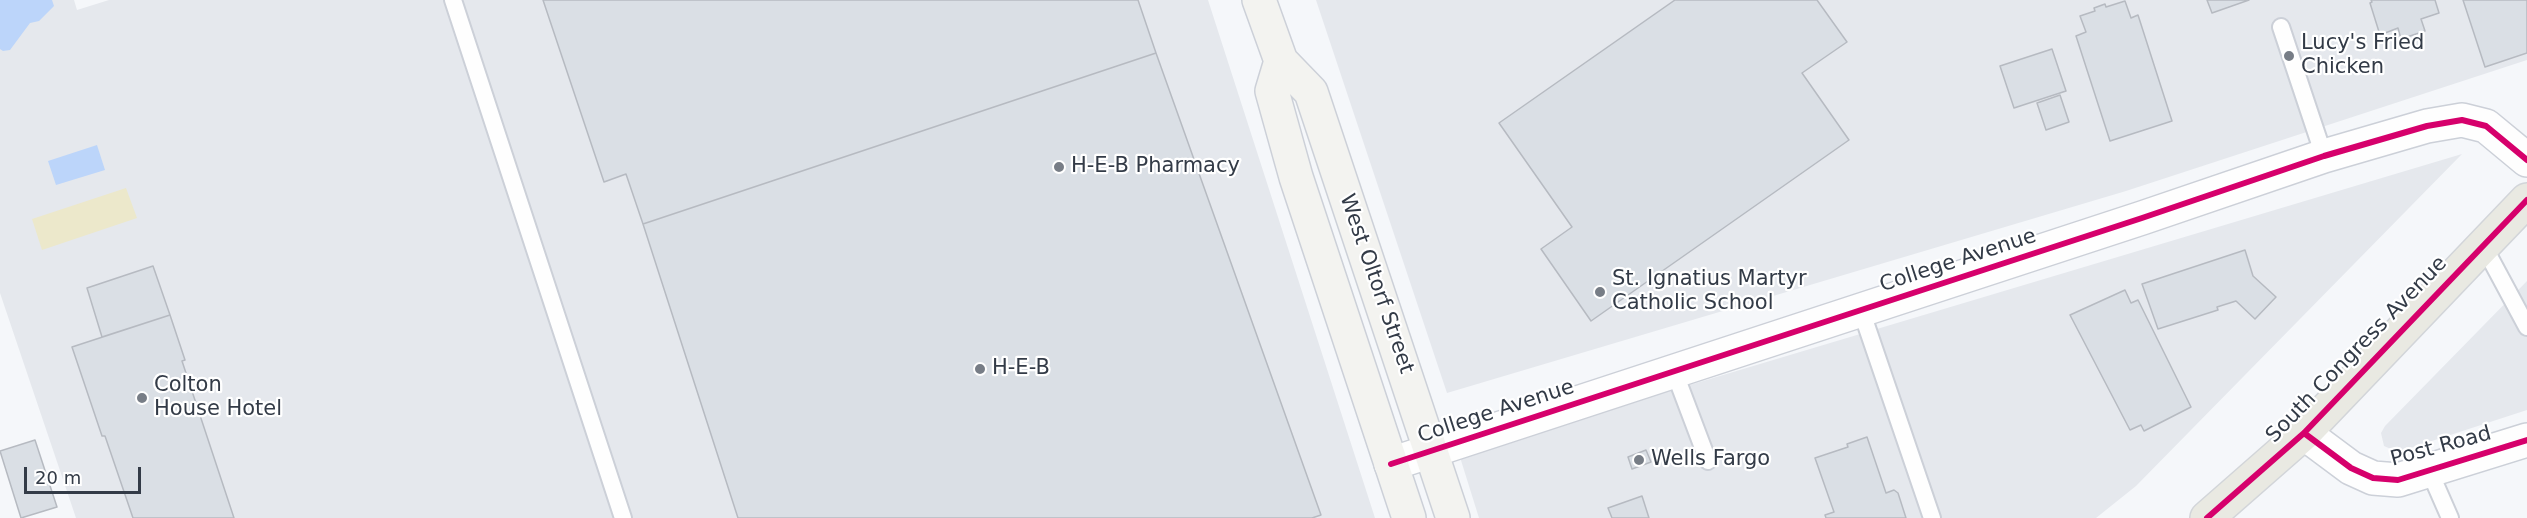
<!DOCTYPE html>
<html>
<head>
<meta charset="utf-8">
<style>
	body { margin:0 }
	#map { position:relative; width:2527px; height:518px; overflow:hidden; background:#f5f7fa; font-family:"DejaVu Sans",sans-serif }
	canvas { display:block }
	.scale { position:absolute; left:24px; top:467px; width:117px; height:27px; box-sizing:border-box; border:3px solid #333b47; border-top:0; padding-left:8px; font-size:18px; line-height:21px; white-space:nowrap; color:#333b47; -webkit-text-stroke:4px #fff; paint-order:stroke }
</style>
</head>
<body>
<div id="map">
<canvas width="2527" height="518"></canvas>
<div class="scale">20 m</div>
</div>
<script>
const ctx = document.querySelector('canvas').getContext('2d');
ctx.lineJoin = 'round';
function fill(path, color) {
  ctx.fillStyle = color;
  ctx.fill(path, 'evenodd');
}
function strokePath(path, color, width, dash) {
  ctx.strokeStyle = color;
  ctx.lineWidth = width;
  ctx.lineCap = dash ? 'butt' : 'round';
  ctx.setLineDash(dash || []);
  ctx.stroke(path);
}
function drawText(font, color, halo, rows, align = 'center') {
  ctx.font = font + ' "DejaVu Sans",sans-serif';
  ctx.lineWidth = 4.5;
  ctx.setLineDash([]);
  ctx.textBaseline = 'middle';
  ctx.strokeStyle = halo;
  ctx.fillStyle = color;
  for (const [text, x, y, turn = 0] of rows) {
    ctx.save();
    ctx.translate(x, y);
    ctx.rotate((+turn || 0) * Math.PI / 180);
    ctx.textAlign = isNaN(turn) ? turn : align;
    if (halo) ctx.strokeText(text, 0, 0);
    ctx.fillText(text, 0, 0);
    ctx.restore();
  }
}
fill(new Path2D(`
	M0,0H74L77,10L109,0H1208L1375,518H76L0,293Z
	M1316,0H2527V60L2126,191L1447,393Z
	M2462,154L2136,486L2096,518H1479L1459,454Z
	M2527,281V410L2398,452L2384,446L2381,433L2385,426Z`), '#e5e8ed');
fill(new Path2D(`
	M126,188L137,218L42,250L32,219Z`), '#ece8cb');
fill(new Path2D(`
	M0,0H52L54,6L39,21L30,23L10,50L3,51L0,49Z
	M97,145L105,170L56,185L48,161Z`), '#bcd5fa');
const building = new Path2D(`
	M543,0H1138L1156,53L643,224L626,174L604,182Z
	M1675,0H1817L1847,42L1802,73L1849,140L1591,321L1541,249L1572,227L1499,123Z
	M2207,0H2249L2212,13Z
	M2371,0H2435L2439,13L2421,19L2425,31L2401,39L2398,28L2380,35L2370,3L2372,2Z
	M2463,0H2527V53L2485,67Z
	M2125,1L2131,18L2138,15L2172,121L2110,141L2076,36L2086,32L2080,16L2095,11L2094,8L2105,4L2106,7Z
	M2052,49L2066,91L2014,108L2000,66Z
	M1156,53L1321,515L1312,518H738L643,224Z
	M2060,95L2069,122L2046,130L2037,103Z
	M2245,250L2253,276L2276,297L2255,319L2236,301L2217,307L2218,310L2158,329L2142,284Z
	M153,266L170,315L102,337L87,288Z
	M2125,290L2131,303L2138,300L2191,407L2144,431L2141,425L2130,430L2070,315Z
	M170,315L185,360L182,361L234,518H133L105,436H102L72,347Z
	M1867,437L1886,493L1894,490L1898,493L1906,518H1826L1825,515L1834,512L1815,458L1848,447L1847,444Z
	M35,440L57,507L21,518L0,451Z
	M1646,450L1651,462L1632,469L1628,457Z
	M1642,496L1649,518H1612L1608,508Z`);
fill(building, '#dadfe5');
strokePath(building, '#b6bac1', 1.5);
const service = new Path2D(`
	M453,0L623,518
	M2281,27L2324,156
	M2483,245L2527,327
	M1861,310L1932,518
	M1674,371L1708,461
	M2429,470L2450,518`);
const minor = new Path2D(`
	M2304,433L2351,468L2373,478L2398,480L2527,440
	M1391,464L2142,218L2324,156L2427,126L2462,120L2486,126L2527,160`);
const secondary = new Path2D(`
	M1259,0L1281,61L1311,92L1453,518
	M1281,61L1272,91L1296,177L1409,518`);
const primary = new Path2D(`
	M2207,518L2304,433L2527,200`);
strokePath(service, '#ccd0d8', 20);
strokePath(minor, '#ccd0d8', 36);
strokePath(secondary, '#ccd0d8', 36);
strokePath(primary, '#d2d5d9', 36);
strokePath(service, '#fefefe', 16);
strokePath(minor, '#fefefe', 33);
strokePath(secondary, '#f3f3f0', 33);
strokePath(primary, '#e9e9e2', 33);
strokePath(new Path2D(`
	M2304,433L2351,468L2373,478L2398,480L2527,440
	M1391,464L2142,218L2324,156L2427,126L2462,120L2486,126L2527,160
	M2207,518L2304,433L2527,200`), '#d6006c', 6);
for (const [x, y, r, color] of [
	[2289,56,6,"#777d86"],
	[1059,167,6,"#777d86"],
	[1600,292,6,"#777d86"],
	[980,369,6,"#777d86"],
	[142,398,6,"#777d86"],
	[1639,460,6,"#777d86"]
]) {
  const dot = new Path2D();
  dot.arc(x, y, r, 0, 2 * Math.PI);
  ctx.fillStyle = color;
  ctx.fill(dot);
  strokePath(dot, '#fff', 2);
}
drawText('21px', '#333b47', '#fff', [
	["Lucy's Fried",2301,44],
	["Chicken",2301,68],
	["H-E-B Pharmacy",1071,167],
	["St. Ignatius Martyr",1612,280],
	["Catholic School",1612,304],
	["H-E-B",992,369],
	["Colton",154,386],
	["House Hotel",154,410],
	["Wells Fargo",1651,460]
], 'left');
drawText('21px', '#333b47', '#fff', [
	["College Avenue",1958,261,-18],
	["West Oltorf Street",1376,284,71],
	["South Congress Avenue",2357,350,-46],
	["College Avenue",1496,412,-18],
	["Post Road",2441,447,-15]
]);
</script>
</body>
</html>
